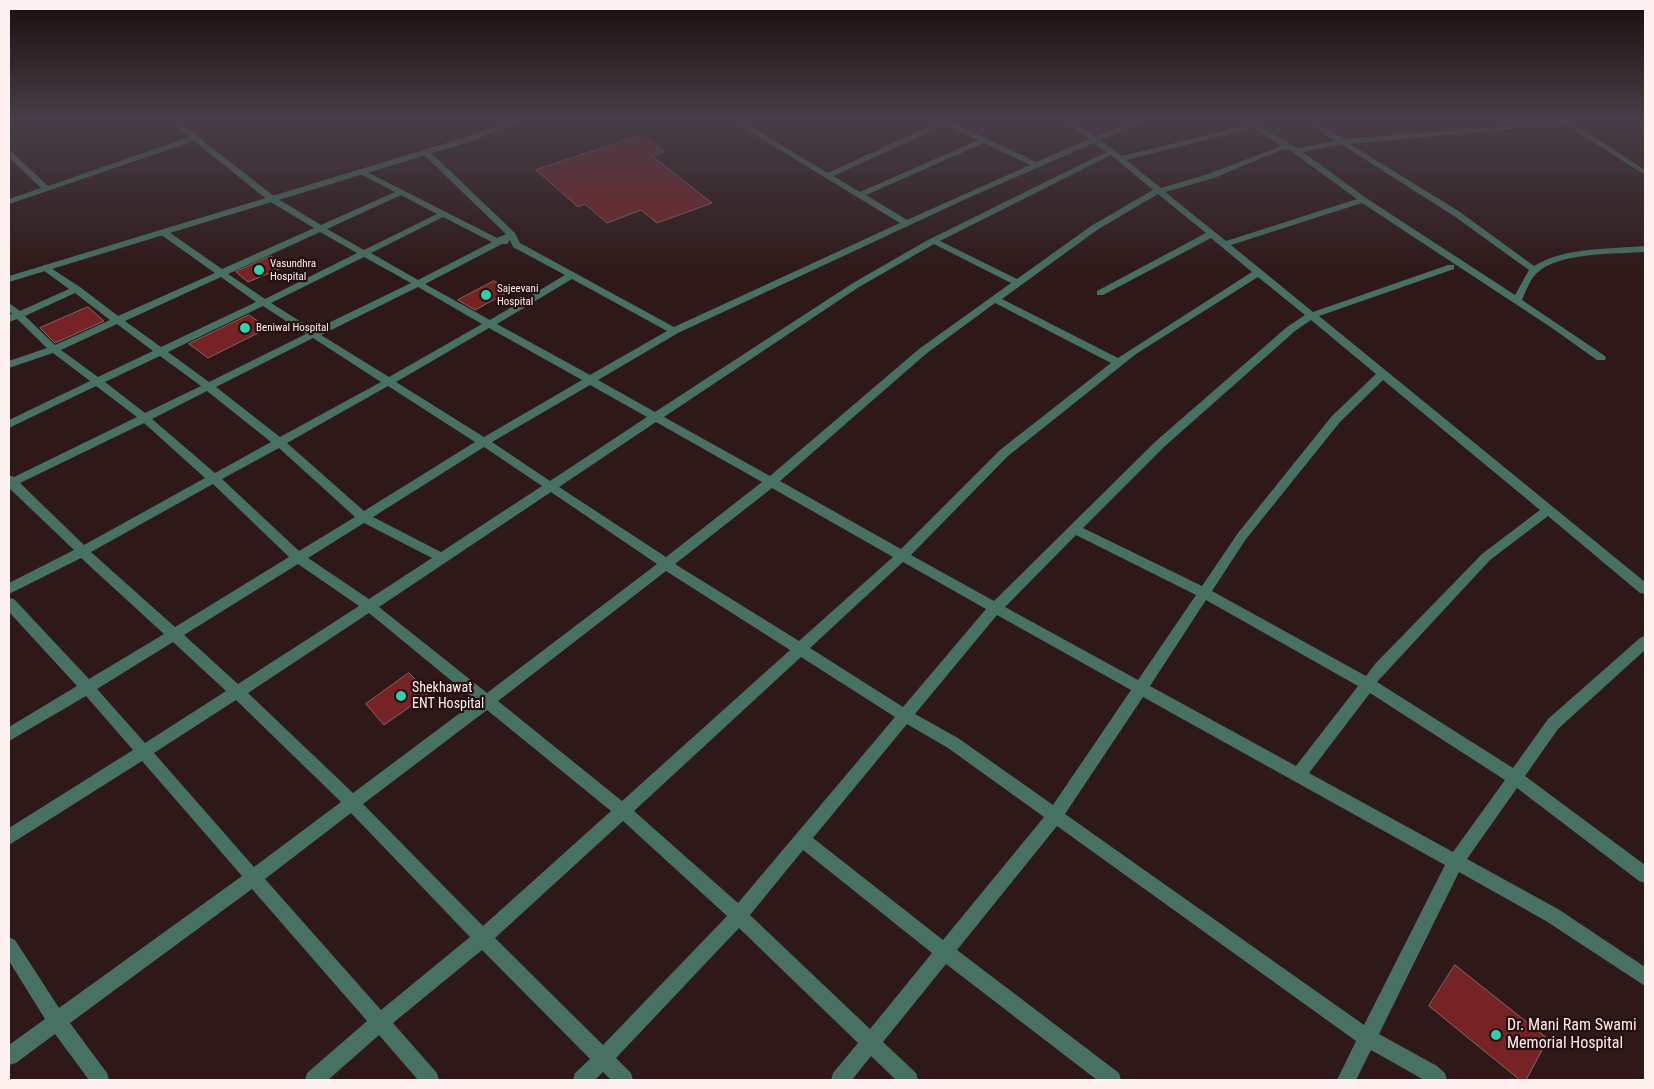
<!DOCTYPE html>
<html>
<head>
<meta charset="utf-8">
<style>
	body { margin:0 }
	#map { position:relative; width:1654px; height:1089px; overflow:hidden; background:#2f1918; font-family:"Roboto Condensed",sans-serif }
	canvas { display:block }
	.frame { position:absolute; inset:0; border:10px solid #fef1f0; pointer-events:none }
</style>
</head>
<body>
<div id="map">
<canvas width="1654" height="1089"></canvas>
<div class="frame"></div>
</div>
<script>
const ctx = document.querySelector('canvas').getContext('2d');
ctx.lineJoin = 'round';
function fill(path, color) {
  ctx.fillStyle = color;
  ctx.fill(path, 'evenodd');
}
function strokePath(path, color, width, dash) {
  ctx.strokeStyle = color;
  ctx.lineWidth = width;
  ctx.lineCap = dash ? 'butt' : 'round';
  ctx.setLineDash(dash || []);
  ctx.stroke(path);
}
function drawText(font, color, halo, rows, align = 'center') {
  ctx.font = font + ' "Roboto Condensed",sans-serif';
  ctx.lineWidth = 4.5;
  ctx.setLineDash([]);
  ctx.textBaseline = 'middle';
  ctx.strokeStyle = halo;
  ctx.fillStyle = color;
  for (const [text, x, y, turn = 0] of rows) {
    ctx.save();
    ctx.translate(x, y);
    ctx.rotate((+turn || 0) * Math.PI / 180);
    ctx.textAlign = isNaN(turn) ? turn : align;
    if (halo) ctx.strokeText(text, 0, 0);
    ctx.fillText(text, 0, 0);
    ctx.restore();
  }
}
const building = new Path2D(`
	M642,135L665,152L652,156L712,203L657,223L641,210L607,223L585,204L578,207L536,170Z
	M271,256L284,267L248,282L236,272Z
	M494,281L510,291L475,310L458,300Z
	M88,307L104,321L55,343L40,328Z
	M249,315L268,328L208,358L189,344Z
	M409,673L429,693L384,725L366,704Z
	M1455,965L1548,1039L1526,1080H1520L1429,1006Z`);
fill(building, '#772325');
strokePath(building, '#846866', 1);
fill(new Path2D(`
	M169,121H178L275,197L321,225L395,192L358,173L357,171L361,169L497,238L506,234L421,152L428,150L515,233L520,243L674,327L900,223L732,121H741L828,173L940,121H950L1036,162L1089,139L1063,121H1072L1095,137L1137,121H1147L1100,140L1122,156L1248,125L1242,121H1251L1297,148L1335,141L1305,121H1314L1344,139L1570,121L1645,170V175L1565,124L1350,144L1460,212L1534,266C1565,247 1610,249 1645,246V252C1616,254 1558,252 1537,273C1530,279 1526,291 1522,300L1605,356L1606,358L1605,360H1597L1552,328L1362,203L1231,245L1313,312L1448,265H1454V269L1319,316L1645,582V594L1640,593L1548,516L1490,560L1377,682L1513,768L1548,719L1640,638L1645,636V650L1558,729L1525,776L1645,865V883L1639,881L1517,788L1467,859L1558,909L1645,967V986L1546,921L1459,872L1379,1034L1437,1066L1445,1073L1447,1080H1424L1371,1050L1356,1080H1337L1356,1041L1057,826L957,950L1119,1073L1121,1080H1097L946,964L883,1042L916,1073L918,1080H896L871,1056L852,1080H831L833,1073L858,1043L739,928L616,1058L631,1073L633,1080H611L603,1072L595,1080H573L575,1073L590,1059L482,950L393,1023L437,1073L439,1080H418L379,1035L328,1080H305L307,1073L367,1021L252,889L70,1023L107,1073L109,1080H89L55,1034L16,1063L9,1065V1045L45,1019L9,961V937L15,940L59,1008L242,876L142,761L9,845V828L133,750L86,696L9,741V727L77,686L9,612V598L14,599L89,679L164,634L81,558L9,594V583L74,550L9,488V475L14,477L137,417L96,386L9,428V420L90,381L53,353L9,368V361L47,348L17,319L9,322V315L12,314L9,311V303L20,311L69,289L43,270V266L46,265L80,287L118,316L215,273L160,234V230H166L222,269L314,228L269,201L194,141L9,204V199L41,188L9,158V152H12L48,186L189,137ZM946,125L978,140L860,192L833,176ZM1253,128L1281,146L1208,174L1161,188L1126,160ZM984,143L1030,165L907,220L866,195ZM1094,143L1106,152L926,241L853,283L655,412L598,380L678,333L968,198ZM1341,144L1454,216L1529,270L1515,295L1366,198L1303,152ZM1288,149L1357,199L1226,241L1165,192L1214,178L1281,150ZM1111,155L1153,190L1091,226L1017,279L940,241ZM1158,194L1206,233L1097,291V295H1103L1211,238L1252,272L1118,358L1002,299L1097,230ZM401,195L437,214L364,250L327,229ZM443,217L492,242L418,280L371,253ZM320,232L357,253L265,299L228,274ZM510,240L513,247L565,275L490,320L425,284L502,244H507ZM934,244L1011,283L919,349L770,476L664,417L859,287ZM364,257L411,283L314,330L271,303ZM221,277L256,302L161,347L125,321ZM1258,277L1305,315L1287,327L1156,441L994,601L911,555L1008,456L1136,354ZM572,279L667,331L590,375L497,324ZM418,287L482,324L389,377L321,335ZM75,293L110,320L55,345L25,316ZM995,303L1111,363L1000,450L901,549L780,481L927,353ZM263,306L306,334L209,382L168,352ZM1311,320L1376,374L1332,416L1238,533L1202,586L1083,528L1164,447L1295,331ZM117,324L153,351L98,377L61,350ZM489,328L582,380L484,437L396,382ZM313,338L381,382L280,437L216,387ZM160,356L201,386L145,413L105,382ZM1383,380L1540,510L1482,554L1375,664L1366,676L1212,591L1246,539L1340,422ZM590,385L647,417L550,481L492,442ZM388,386L475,442L364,511L287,443ZM207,391L271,442L215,473L152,419ZM656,422L762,482L666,557L559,487ZM144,423L205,478L84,545L20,483ZM484,447L542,486L441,552L373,517ZM279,448L355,517L299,551L222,479ZM213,484L289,557L175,627L91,552ZM772,488L893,557L799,641L675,564ZM551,492L657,564L487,693L379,607ZM364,523L432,558L369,599L308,558ZM1076,535L1196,595L1138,680L1005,607ZM903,562L986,609L903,707L810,648ZM298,564L359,606L238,684L184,635ZM666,571L790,650L622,801L498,701ZM1206,600L1358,686L1296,766L1150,686ZM369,613L476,701L353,793L248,693ZM997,615L1131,690L1053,805L958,738L915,714ZM173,642L226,691L145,743L97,689ZM801,657L895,717L738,903L634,811ZM1370,693L1505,780L1453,852L1309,773ZM1143,697L1445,865L1364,1025L1065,814ZM236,700L341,802L254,867L154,753ZM487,710L611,811L483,926L363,804ZM907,724L948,748L1044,817L943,940L813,838ZM351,813L470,937L381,1010L265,879ZM623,821L727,916L603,1045L495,938ZM803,850L932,953L870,1029L750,915Z`), '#467163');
fill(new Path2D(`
	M511,121H522L469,142L9,282V276L463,138Z`), '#467163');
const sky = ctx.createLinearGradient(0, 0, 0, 273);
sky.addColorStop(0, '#1a0e0d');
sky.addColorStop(0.44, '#473e48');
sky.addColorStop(1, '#473e4800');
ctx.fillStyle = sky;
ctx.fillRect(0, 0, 1654, 273);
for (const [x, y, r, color] of [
	[259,270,6,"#29d5ac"],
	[486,295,6,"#29d5ac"],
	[245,328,6,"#29d5ac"],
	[401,696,6,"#29d5ac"],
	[1496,1035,6,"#29d5ac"]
]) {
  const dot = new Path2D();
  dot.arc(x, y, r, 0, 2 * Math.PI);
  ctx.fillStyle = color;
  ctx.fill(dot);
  strokePath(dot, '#25100f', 2);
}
drawText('11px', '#fef1f0', '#25100f', [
	["Vasundhra",270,264],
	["Hospital",270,277],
	["Sajeevani",497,289],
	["Hospital",497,302],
	["Beniwal Hospital",256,328]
], 'left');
drawText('14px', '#fef1f0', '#25100f', [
	["Shekhawat",412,688],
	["ENT Hospital",412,704]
], 'left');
drawText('16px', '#fef1f0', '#25100f', [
	["Dr. Mani Ram Swami",1507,1026],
	["Memorial Hospital",1507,1044]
], 'left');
</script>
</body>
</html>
